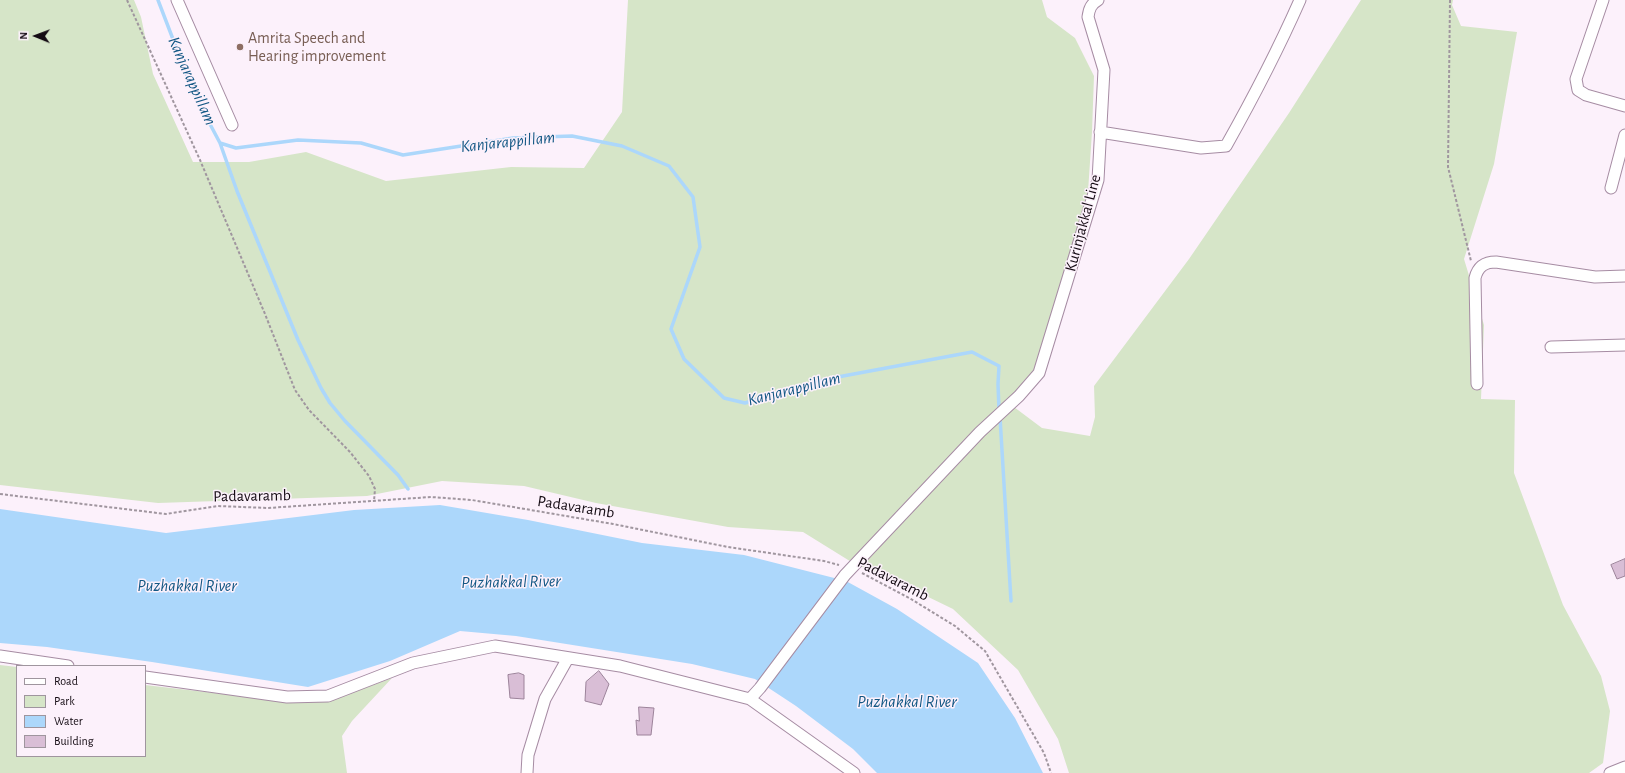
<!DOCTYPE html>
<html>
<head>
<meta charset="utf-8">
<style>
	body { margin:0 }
	#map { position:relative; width:1625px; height:773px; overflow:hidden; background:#fcf1fb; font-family:"Alegreya Sans",sans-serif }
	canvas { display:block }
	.legend { position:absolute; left:16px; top:665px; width:130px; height:92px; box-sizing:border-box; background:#fcf1fb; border:1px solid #9f959e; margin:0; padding:5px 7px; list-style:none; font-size:12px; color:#140b13 }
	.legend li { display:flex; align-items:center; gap:8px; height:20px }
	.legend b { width:20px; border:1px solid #9f959e }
	.north { position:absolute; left:16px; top:16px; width:40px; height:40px; -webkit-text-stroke:3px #fcf1fb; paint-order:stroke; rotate:271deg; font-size:11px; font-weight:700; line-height:16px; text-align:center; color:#140b13 }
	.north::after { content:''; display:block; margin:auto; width:14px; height:18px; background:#140b13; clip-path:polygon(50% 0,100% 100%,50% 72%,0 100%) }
</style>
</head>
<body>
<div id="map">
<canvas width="1625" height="773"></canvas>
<ul class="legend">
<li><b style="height:5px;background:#fff"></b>Road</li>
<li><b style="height:11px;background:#d6e5c8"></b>Park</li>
<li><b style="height:11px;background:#acd7fb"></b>Water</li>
<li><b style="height:11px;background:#d9bed6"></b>Building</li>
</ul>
<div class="north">N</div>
</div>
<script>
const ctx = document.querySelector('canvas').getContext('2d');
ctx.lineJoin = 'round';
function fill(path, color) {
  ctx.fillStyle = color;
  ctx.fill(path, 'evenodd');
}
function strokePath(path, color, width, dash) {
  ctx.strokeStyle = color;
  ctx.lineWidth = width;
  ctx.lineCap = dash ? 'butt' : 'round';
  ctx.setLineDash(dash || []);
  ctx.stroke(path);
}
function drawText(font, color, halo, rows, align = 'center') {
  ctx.font = font + ' "Alegreya Sans",sans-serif';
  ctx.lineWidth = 3;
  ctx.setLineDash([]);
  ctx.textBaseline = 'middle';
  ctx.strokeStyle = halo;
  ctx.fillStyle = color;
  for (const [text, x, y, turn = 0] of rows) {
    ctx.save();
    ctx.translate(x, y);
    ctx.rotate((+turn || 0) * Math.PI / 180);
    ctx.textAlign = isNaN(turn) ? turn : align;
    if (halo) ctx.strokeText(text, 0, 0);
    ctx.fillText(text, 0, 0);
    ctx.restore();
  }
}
fill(new Path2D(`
	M0,0H134L141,17L153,74L193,162H249L306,152L386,181L511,167L584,168L622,112L628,0H1042L1047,17L1075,38L1094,76L1092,132L1088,192L1034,374L1006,401L1042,428L1090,436L1095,417L1094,386L1189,259L1289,113L1361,0H1453L1452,5L1461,26L1517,32L1494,164L1464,259L1484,325L1481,399L1515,400L1514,473L1563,605L1601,676L1610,711L1603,763L1589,773H1069L1058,739L1018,670L953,609L885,576L853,563L803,532L728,527L596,503L524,486L442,481L367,496L158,503L0,485Z
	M0,665L17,667V756H145V685L301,703L343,696L392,678L352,721L342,736L347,773H0Z`), '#d6e5c8');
fill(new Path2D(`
	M440,505L528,520L642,543L744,555L846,581L897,609L978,663L1015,718L1043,773H877L853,749L796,706L755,679L692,664L516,636L460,631L390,661L308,687L152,662L47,647L0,643V509L166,533L354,510Z`), '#acd7fb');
strokePath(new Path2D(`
	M158,0L194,94L220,143L236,148L298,140L361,143L403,155L513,138L572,136L622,146L669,166L693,197L700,247L671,329L684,359L724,398L745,403L827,379L972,352L999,366L998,384L999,410
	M220,143L237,191L298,340L321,388L330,403L345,421L398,475L408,489
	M1000,417L1011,601`), '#acd7fb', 3.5);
const building = new Path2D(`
	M1625,559V576L1617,579L1611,565Z
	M599,671L609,684L601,705L585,701L586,682Z
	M519,673L524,675V699L510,698L508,675Z
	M639,707L654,708L651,735H637L636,720L639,721Z`);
fill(building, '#d9bed6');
strokePath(building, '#9c839a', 1);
const street = new Path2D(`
	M177,0L232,125
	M1603,0L1576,79L1578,90L1586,95L1625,106
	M1100,132L1201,148L1226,146C1253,98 1278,50 1300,0
	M1611,188L1625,135
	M1551,347L1625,345
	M1477,384L1475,278C1478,266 1485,262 1496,262L1595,277L1625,276
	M0,656L68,666
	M145,677L287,697L328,696L413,663L495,646L620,666L750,699L854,773
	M750,699L760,688L845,575L980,432L1019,396L1039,373L1098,180L1104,70L1088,17C1089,9 1091,4 1098,0
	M527,773L528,755L545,699L568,658
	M1610,773L1625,767`);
strokePath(street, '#a68ca3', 13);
strokePath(new Path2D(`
	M127,0L200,160L265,314L295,390L309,410L350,452L369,476L375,489L374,501
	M1450,0L1448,167L1471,261
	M0,494L166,514L218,506L268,508L431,497L472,500L613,524L728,547L824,561L839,565
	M862,573L911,599L955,626L985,651L1044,753L1051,773`), '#a0969f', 2, [3, 2]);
strokePath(street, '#fff', 11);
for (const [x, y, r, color] of [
	[240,47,4,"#8d6e63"]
]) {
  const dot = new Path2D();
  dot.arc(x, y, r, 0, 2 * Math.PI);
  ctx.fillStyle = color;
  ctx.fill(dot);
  strokePath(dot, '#fcf1fb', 1.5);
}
drawText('16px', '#785e54', '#fcf1fb', [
	["Amrita Speech and",248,38],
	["Hearing improvement",248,56]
], 'left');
drawText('16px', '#140b13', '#fcf1fb', [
	["Kurinjakkal Line",1083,223,-75],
	["Padavaramb",252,496,-1],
	["Padavaramb",576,507,9],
	["Padavaramb",893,579,27]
]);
drawText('italic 17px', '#125784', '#fcf1fb', [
	["Kanjarappillam",192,81,66],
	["Kanjarappillam",508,142,-6],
	["Kanjarappillam",794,389,-14],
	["Puzhakkal River",511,582,-1],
	["Puzhakkal River",187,586],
	["Puzhakkal River",907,702]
]);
</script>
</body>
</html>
